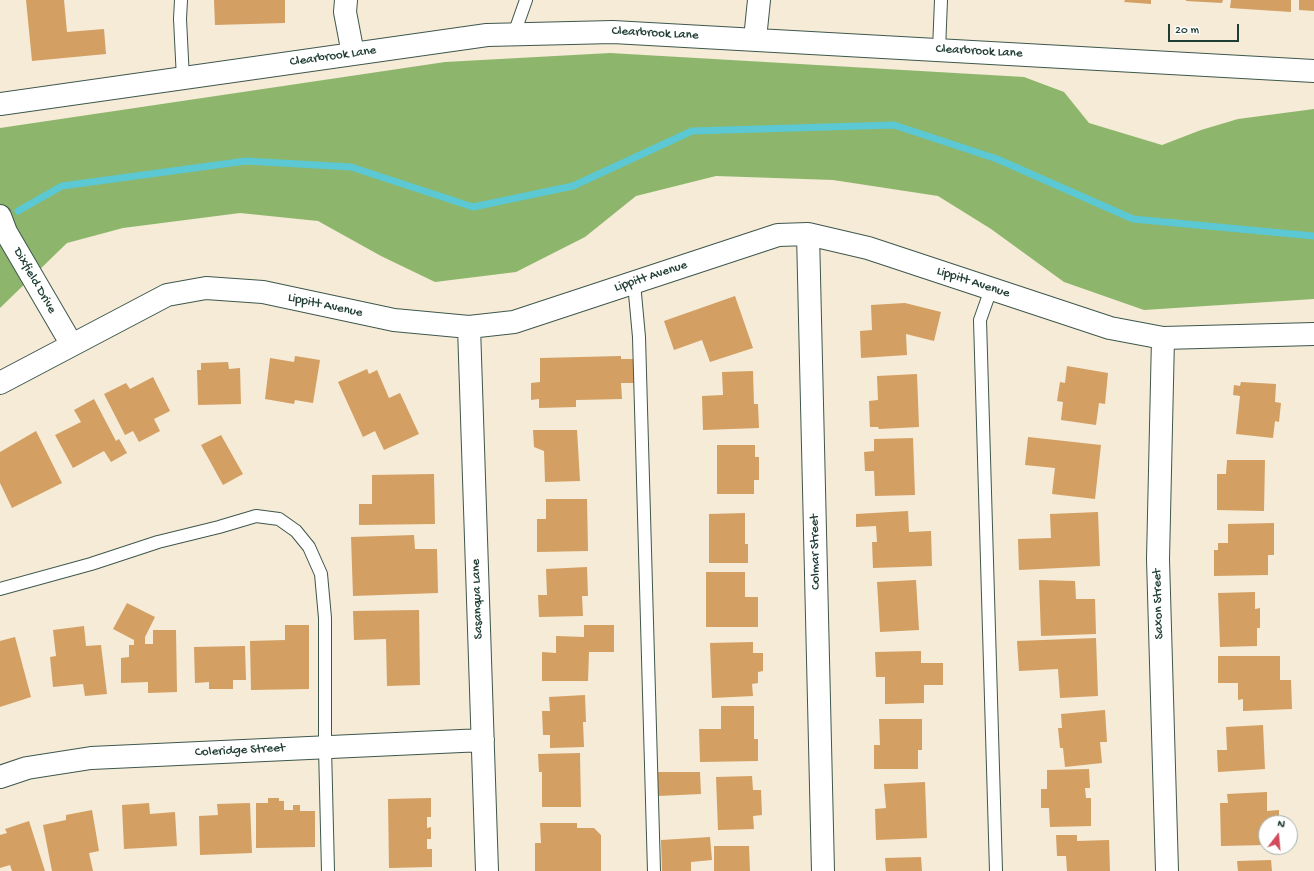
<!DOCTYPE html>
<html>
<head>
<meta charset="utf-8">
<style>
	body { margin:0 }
	#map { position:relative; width:1314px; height:871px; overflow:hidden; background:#f5ebd7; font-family:"Gochi Hand",sans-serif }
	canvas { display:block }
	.north { position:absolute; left:1258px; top:815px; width:40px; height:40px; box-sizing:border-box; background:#fff; border:1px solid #a5b1ae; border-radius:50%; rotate:16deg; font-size:11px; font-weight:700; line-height:16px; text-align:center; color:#1f3d34 }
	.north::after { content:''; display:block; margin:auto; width:14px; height:18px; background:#d1495b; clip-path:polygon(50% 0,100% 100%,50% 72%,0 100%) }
	.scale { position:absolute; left:1168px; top:24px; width:71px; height:18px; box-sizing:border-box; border:2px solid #1f3d34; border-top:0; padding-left:5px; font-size:12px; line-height:14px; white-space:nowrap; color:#1f3d34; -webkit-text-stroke:3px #fff; paint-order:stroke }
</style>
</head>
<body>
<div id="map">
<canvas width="1314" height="871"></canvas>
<div class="north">N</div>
<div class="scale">20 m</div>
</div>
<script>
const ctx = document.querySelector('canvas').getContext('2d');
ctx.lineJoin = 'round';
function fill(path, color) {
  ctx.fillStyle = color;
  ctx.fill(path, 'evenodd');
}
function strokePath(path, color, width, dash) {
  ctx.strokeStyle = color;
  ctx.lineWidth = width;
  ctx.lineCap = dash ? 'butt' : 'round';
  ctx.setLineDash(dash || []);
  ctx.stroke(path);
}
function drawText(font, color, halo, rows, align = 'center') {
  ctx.font = font + ' "Gochi Hand",sans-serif';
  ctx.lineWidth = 3;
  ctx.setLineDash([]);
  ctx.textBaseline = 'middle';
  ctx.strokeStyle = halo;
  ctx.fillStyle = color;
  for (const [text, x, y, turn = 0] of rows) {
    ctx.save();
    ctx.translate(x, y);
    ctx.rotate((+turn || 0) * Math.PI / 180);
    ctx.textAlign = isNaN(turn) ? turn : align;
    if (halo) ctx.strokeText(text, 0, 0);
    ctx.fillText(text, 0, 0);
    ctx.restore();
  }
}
fill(new Path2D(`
	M610,53L1024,77L1064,92L1089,123L1162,145L1201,130L1238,119L1314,109V299L1144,310L1064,282L991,229L938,196L833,180L716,176L636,196L585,237L516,272L435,282L381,256L318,221L240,213L123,228L67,243L0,308V128L445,62Z`), '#8db66c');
strokePath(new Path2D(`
	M18,211L62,186L246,161L351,167L473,207L573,186L692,131L894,125L997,159L1133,219L1314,236`), '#5cc8d3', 7);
fill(new Path2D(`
	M26,0H64L67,32L104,29L106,54L32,61Z
	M214,0H285V23L215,25Z
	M1125,0H1151V4L1124,2Z
	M1186,0H1223L1222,3L1186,1Z
	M1231,0H1291V12L1230,8Z
	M1299,0H1314V11L1299,10Z
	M735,296L753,348L710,362L702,340L674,350L664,321Z
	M905,303L941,312L934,341L906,334L907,355L861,358L860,331L872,330L871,305Z
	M295,356L320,360L313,403L295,400L294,404L265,399L270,358L294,362Z
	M621,356V359H633L634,383H621L622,399L576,400V407L539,408V399L531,400V383L540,382V358Z
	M228,362L229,369L240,368L241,404L198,405L197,370H201V363Z
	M1067,366L1108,373L1105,404L1099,403L1096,425L1061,420L1063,402L1057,401L1060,382L1065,383Z
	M367,369L369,374L377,370L389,398L400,393L419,434L384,450L375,431L363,437L338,382Z
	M753,371L754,404H758L759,428L703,430L702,396L723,395L722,372Z
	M917,374L919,427L879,429L878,427H870L869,401L878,400L877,376Z
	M153,377L170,411L154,419L160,431L139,442L133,431L125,435L104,394L126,383L130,389Z
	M1241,382L1276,384L1275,402L1281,403L1279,422L1275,421L1273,438L1236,434L1240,396L1233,395L1234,385L1240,386Z
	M94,399L116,441L119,439L127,453L111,462L104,451L73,468L55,435L81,422L74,410Z
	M533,430H577L580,481L545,482L544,451L534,447Z
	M36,431L62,483L12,508L0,483V452Z
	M221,435L243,474L223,485L201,445Z
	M1028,437L1101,445L1095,499L1052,494L1055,468L1025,465Z
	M913,438L915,495L875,496L874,471H865L864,452L874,451V439Z
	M717,445H755V457H759V480H754V494H717Z
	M1227,460H1265L1264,511L1217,510V474H1226Z
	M434,474L435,524L359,525V504H372V475Z
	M546,499H587L588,551L537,552V519H546Z
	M908,511L909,532L931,531L932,566L873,568L872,542H877L876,526L856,527V514Z
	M1098,512L1100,566L1019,570L1018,539L1051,538L1050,514Z
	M745,513V544H748V563H709V514Z
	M1274,523V555H1268V575L1214,576V550H1218V543H1228V524Z
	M414,535L415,549H437L438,593L353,596L351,537Z
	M587,567L588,596H582L583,616L539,617L538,595H547L546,569Z
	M706,572H745V597H758V627H706Z
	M916,580L919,630L880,632L877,582Z
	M1039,580L1075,581L1076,599H1095L1096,634L1041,636Z
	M1255,592V609L1260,608V628H1257V646L1220,647L1218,593Z
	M127,603L155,617L145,637V644H153V630H176L177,692L148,693V682L121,683V658L129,657V645H134V640L113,629Z
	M419,610L420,685L387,686L386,639L354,640L353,611Z
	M285,625H309V689L251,690L250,641L285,640Z
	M584,625H614V652H589L588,681H542V652L556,653V636L584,637Z
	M84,626L86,646L101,645L107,694L85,696L83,684L53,687L50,657L56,656L53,630Z
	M15,637L31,697L0,707V641Z
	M1096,638L1098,696L1060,698L1058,669L1019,671L1017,641Z
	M753,642V653H763V671L758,672V683L752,684L753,696L712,698L710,643Z
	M245,646L246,680H233V689H209V682L195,683L194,647Z
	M921,651V663H943V685H924V703L885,704V677H876L875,652Z
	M1218,656H1280V680H1291L1292,709L1243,711V699L1238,700V683H1218Z
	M585,695L586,722H583L584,747L550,748V735H543L542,711H550L549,697Z
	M721,706H754V739H758V761L700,762L699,729H721Z
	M1105,710L1107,742H1100L1102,763L1065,767L1063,748H1060L1058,728H1062L1061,714Z
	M879,719H922V750H918V769H874V745H880Z
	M1263,725L1265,769L1218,772L1217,750H1227L1226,727Z
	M580,753L581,807H542V772H539L538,754Z
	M1089,769L1090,788H1085L1086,798H1091V826L1050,827L1049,808H1041V789H1047V770Z
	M657,772H700L701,794L658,796Z
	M752,776L753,790H761L762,815L753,816L754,829L718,830L716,777Z
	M925,782L927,838L876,840L875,809L886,808L884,784Z
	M1267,792V811L1279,810V823H1266V845L1221,846L1220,803H1228L1227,794Z
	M268,798H279V801H284V810H293V805H300V811H315V847L256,848V803H268Z
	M431,798V817H427V828L431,827V839H427V849H432V867L389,868L388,799Z
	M149,803L150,814L175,812L177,846L124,849L122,805Z
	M250,803L252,853L200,855L199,816L218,815L217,804Z
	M92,810L99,851L89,853L93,871H52L43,825L66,820V815Z
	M29,821L45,871H12L10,865L0,868V835L7,833L5,829Z
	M540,823H577V828H594L601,835V871H535V843H541Z
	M1056,835H1077V841L1109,840L1110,871H1067L1066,856H1057Z
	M710,837L712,860L691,862V871H662L661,840Z
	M714,846H749L750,871H714Z
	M921,857L922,871H886L885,858Z
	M1271,860L1272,871H1238L1237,861Z`), '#d39f62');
const lane = new Path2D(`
	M181,0L180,19L183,79
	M514,34L526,0
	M939,50L941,0
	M634,283L639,337L654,871
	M991,289L980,320L996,871
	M0,589L91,564L158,542L219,527L256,516L279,519L296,531L309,547L321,574L325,618V747L328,871`);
const street = new Path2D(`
	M346,0L345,12L353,54
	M755,39L759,0
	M0,104L487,35L613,32L1314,71
	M0,216L6,232L72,345
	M808,234L823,871
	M469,327L487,871
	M1163,338L1158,559L1167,871
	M0,383L167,295L206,288L263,292L394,320L469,327L514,322L778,235L808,234L868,248L1110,328L1163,338L1314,334
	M0,777L27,768L91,758L483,740`);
strokePath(lane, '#3f574c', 14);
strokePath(street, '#3f574c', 24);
strokePath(lane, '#fff', 12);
strokePath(street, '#fff', 22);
drawText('13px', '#1f3d34', '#fff', [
	["Clearbrook Lane",655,34,3],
	["Clearbrook Lane",979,52,3],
	["Clearbrook Lane",333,57,-8],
	["Lippitt Avenue",651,277,-18],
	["Dixfield Drive",34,281,60],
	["Lippitt Avenue",973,283,18],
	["Lippitt Avenue",325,306,12],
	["Colmar Street",816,552,-91],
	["Sasanqua Lane",478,599,-92],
	["Saxon Street",1159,604,-92],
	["Coleridge Street",240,751,-3]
]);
</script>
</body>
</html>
